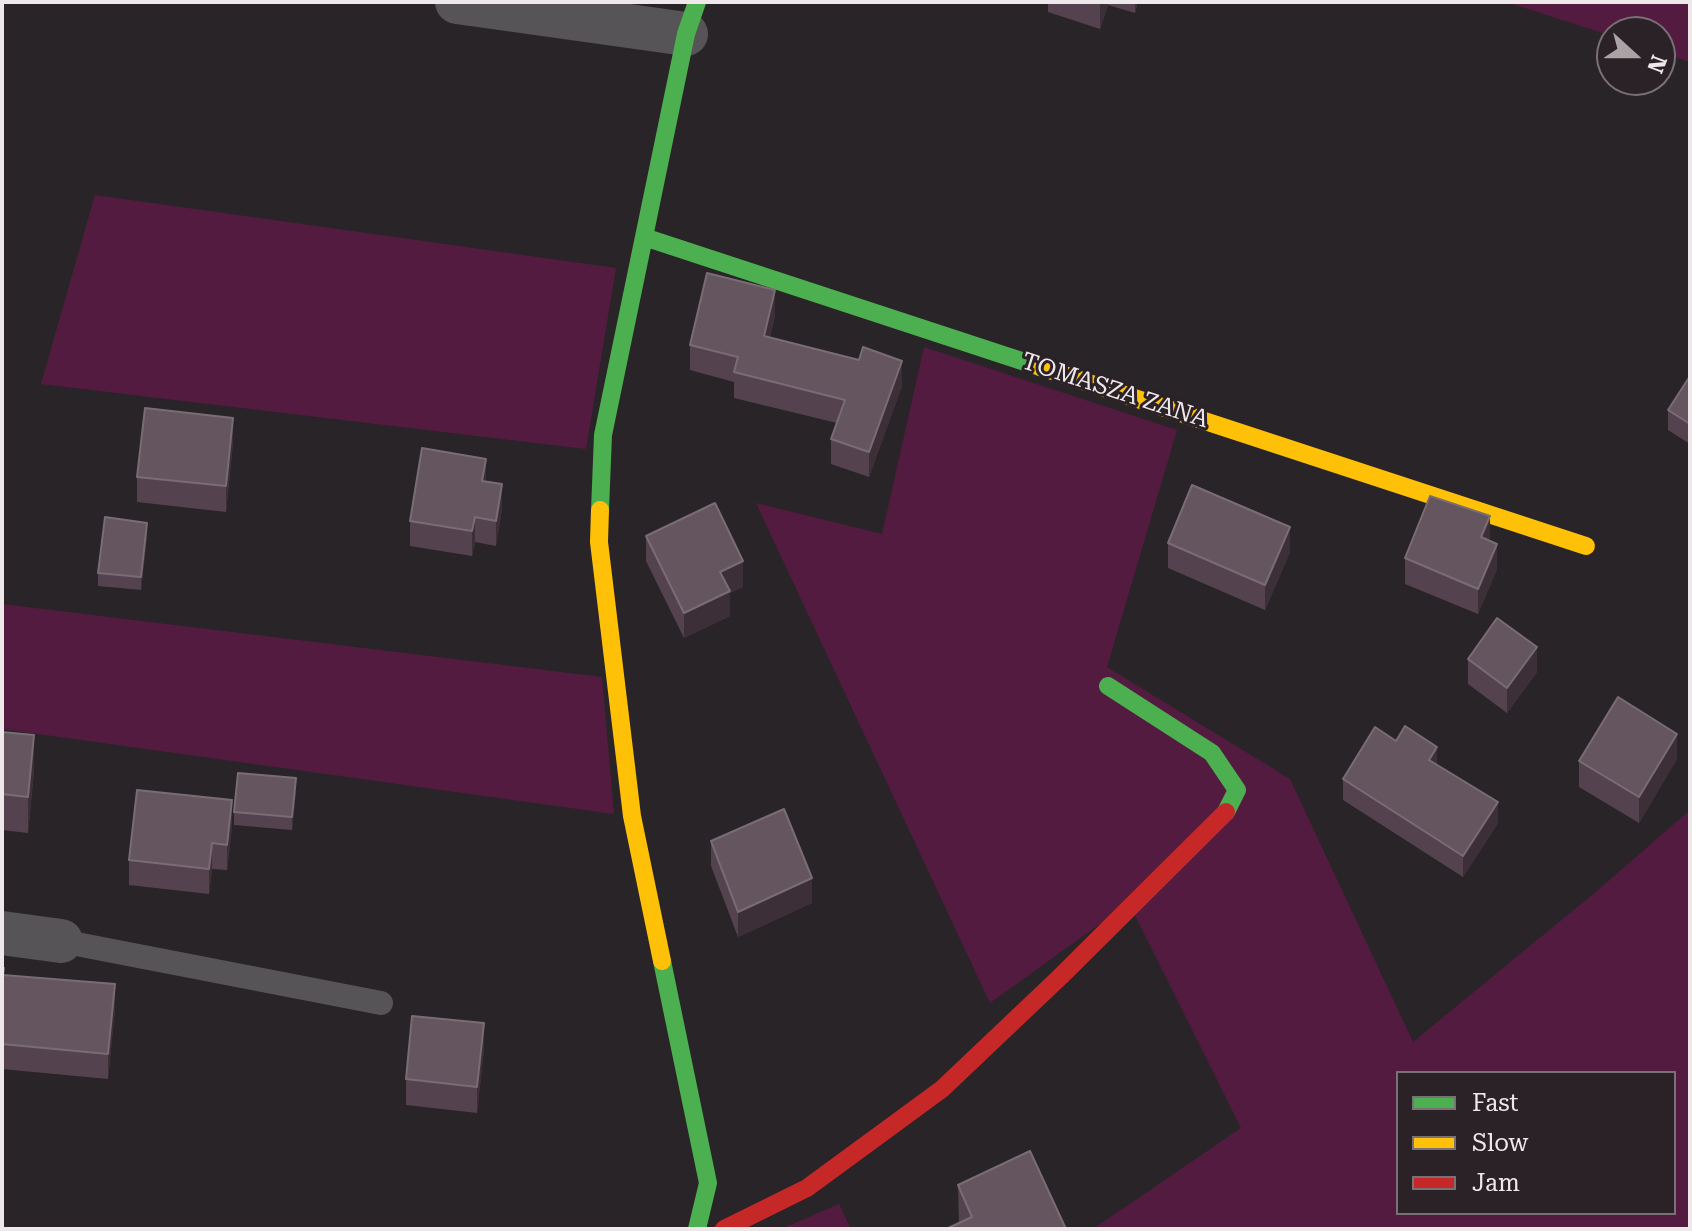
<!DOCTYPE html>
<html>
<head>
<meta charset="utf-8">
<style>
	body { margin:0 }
	#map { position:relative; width:1692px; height:1231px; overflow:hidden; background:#292427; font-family:"Roboto Serif",serif }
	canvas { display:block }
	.frame { position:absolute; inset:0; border:4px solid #eee8eb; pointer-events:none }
	.legend { position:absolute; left:1396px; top:1071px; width:280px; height:144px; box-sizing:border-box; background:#2b2227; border:2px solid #797175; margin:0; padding:10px 14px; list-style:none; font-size:24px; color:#eee8eb }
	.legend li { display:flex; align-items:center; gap:16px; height:40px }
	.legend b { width:40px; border:2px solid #797175 }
	.north { position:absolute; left:1596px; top:16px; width:80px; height:80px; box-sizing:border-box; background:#2b2227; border:2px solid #797175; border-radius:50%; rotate:111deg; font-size:22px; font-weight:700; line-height:32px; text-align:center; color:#eee8eb }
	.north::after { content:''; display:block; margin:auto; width:28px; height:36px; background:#a9a3a6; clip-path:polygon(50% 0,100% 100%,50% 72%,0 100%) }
</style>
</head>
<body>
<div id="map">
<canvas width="1692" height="1231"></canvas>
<div class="frame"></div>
<ul class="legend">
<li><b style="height:10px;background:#4caf50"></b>Fast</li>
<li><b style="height:10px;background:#ffc107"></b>Slow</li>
<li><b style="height:10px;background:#c62828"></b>Jam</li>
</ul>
<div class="north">N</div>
</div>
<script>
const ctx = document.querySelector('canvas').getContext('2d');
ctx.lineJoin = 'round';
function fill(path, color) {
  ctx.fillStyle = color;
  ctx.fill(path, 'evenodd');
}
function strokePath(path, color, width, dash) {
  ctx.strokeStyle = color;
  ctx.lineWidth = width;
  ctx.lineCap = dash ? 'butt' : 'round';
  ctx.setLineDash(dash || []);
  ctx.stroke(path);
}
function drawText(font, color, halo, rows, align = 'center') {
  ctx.font = font + ' "Roboto Serif",serif';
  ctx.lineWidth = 6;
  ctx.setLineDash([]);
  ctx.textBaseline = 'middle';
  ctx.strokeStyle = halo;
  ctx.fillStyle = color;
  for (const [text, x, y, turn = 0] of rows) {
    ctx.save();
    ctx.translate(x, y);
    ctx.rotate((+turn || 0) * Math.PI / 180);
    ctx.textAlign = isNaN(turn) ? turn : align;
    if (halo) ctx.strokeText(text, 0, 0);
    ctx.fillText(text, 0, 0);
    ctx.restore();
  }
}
fill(new Path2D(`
	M1506,2H1690V62L1660,52V32H1612V36Z
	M95,195L616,268L586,449L41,384Z
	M924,347L1177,430L1107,667L1290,779L1413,1042L1598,890L1690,810V1229H1093L1241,1128L1129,903L990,1003L756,503L882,534ZM1398,1073H1674V1213H1398Z
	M2,604L602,677L614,814L2,729Z
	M839,1204L851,1229H781Z`), '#541b41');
strokePath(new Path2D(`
	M61,941L381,1003`), '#565456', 24);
strokePath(new Path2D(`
	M457,2L686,34
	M2,933L61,941`), '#565456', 44);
strokePath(new Path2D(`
	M644,237L1040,367
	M600,510L603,435L686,34L697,2
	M1108,686L1212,753L1237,790L1226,812
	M662,961L708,1183L697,1229`), '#4caf50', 18);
strokePath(new Path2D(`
	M1040,367L1586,546
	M600,510L599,542L632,816L662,961`), '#ffc107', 18);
strokePath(new Path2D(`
	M724,1229L807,1188L942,1089L1060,977L1226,812`), '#c62828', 18);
fill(new Path2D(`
	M1048,2H1138L1135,13L1108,5L1100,29L1048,12Z
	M775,316L770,337L902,386L869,477L831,464V439L837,423L734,398V382L690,370V345Z
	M1690,376V444L1668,430V410Z
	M233,443L226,512L137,502V477Z
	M486,481L502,509L496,546L475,542L472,556L410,546V521Z
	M147,536L141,590L98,586V573Z
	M646,536L743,587L730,593V616L684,638L646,561Z
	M1490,541L1497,569L1478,614L1405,584V558Z
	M1168,543L1290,552L1265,610L1168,568Z
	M1468,659L1537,672L1507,713L1468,684Z
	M2,732L34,771L28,833L2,830Z
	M1396,741L1437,765L1498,823L1463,877L1343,800V779Z
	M1677,759L1639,823L1579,787V761Z
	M296,791L292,830L234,825V812Z
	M232,826L227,870L212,869L209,894L129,885V860Z
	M711,841L812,903L738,937L711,866Z
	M2,968L4,975L115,1009L108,1079L2,1069Z
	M484,1048L477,1113L406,1105V1079Z
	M958,1185L1066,1229L959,1223Z`), '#54434e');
fill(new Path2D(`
	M1100,2H1108V5L1100,29Z
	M1135,2H1138L1135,13Z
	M775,290V316L764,361V336Z
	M902,361V386L869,477V452Z
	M233,418V443L226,512V486Z
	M486,459V484L482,481Z
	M502,484V509L496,546V521Z
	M1490,516V541L1481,537Z
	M475,517V542L472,556V531Z
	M147,523V536L141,590V577Z
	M1290,527V552L1265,610V585Z
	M1497,544V569L1478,614V589Z
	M743,561V587L730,593V616L684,638V613L720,572Z
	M1537,647V672L1507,713V688Z
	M1677,734V759L1639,823V797Z
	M34,735V771L28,833V797Z
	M1437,747V768L1429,760Z
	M296,778V791L292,830V817Z
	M232,800V826L227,870V845Z
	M1498,802V823L1463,877V856Z
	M212,843V869L209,894V869Z
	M812,878V903L738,937V912Z
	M115,984V1009L108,1079V1054Z
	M484,1023V1048L477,1113V1087Z`), '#3c2f37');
const building = new Path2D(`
	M707,273L775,290L764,336L859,360L863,347L902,361L869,452L831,439L845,400L734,372L738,357L690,345Z
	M1690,376V424L1668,410Z
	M145,408L233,418L226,486L137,477Z
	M422,448L486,459L482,481L502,484L496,521L475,517L472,531L410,521Z
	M1192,485L1290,527L1265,585L1168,543Z
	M1430,496L1490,516L1481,537L1497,544L1478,589L1405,558Z
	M715,503L743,561L720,572L730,591L684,613L646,536Z
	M105,517L147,523L141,577L98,573Z
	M1497,618L1537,647L1507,688L1468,659Z
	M1618,697L1677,734L1639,797L1579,761Z
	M1405,726L1437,747L1429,760L1498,802L1463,856L1343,779L1375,727L1396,741Z
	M2,732L34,735L28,797L2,794Z
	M238,773L296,778L292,817L234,812Z
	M137,790L232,800L227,845L212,843L209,869L129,860Z
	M784,809L812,878L738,912L711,841Z
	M2,968H4L3,975L115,984L108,1054L2,1044Z
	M412,1016L484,1023L477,1087L406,1079Z
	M1030,1151L1066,1229H946L972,1217L958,1185Z`);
fill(building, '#64555f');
strokePath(building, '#7a6c75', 2);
drawText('24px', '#eee8eb', '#2b2227', [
	["TOMASZA ZANA",1115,391,18]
]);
</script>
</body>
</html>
